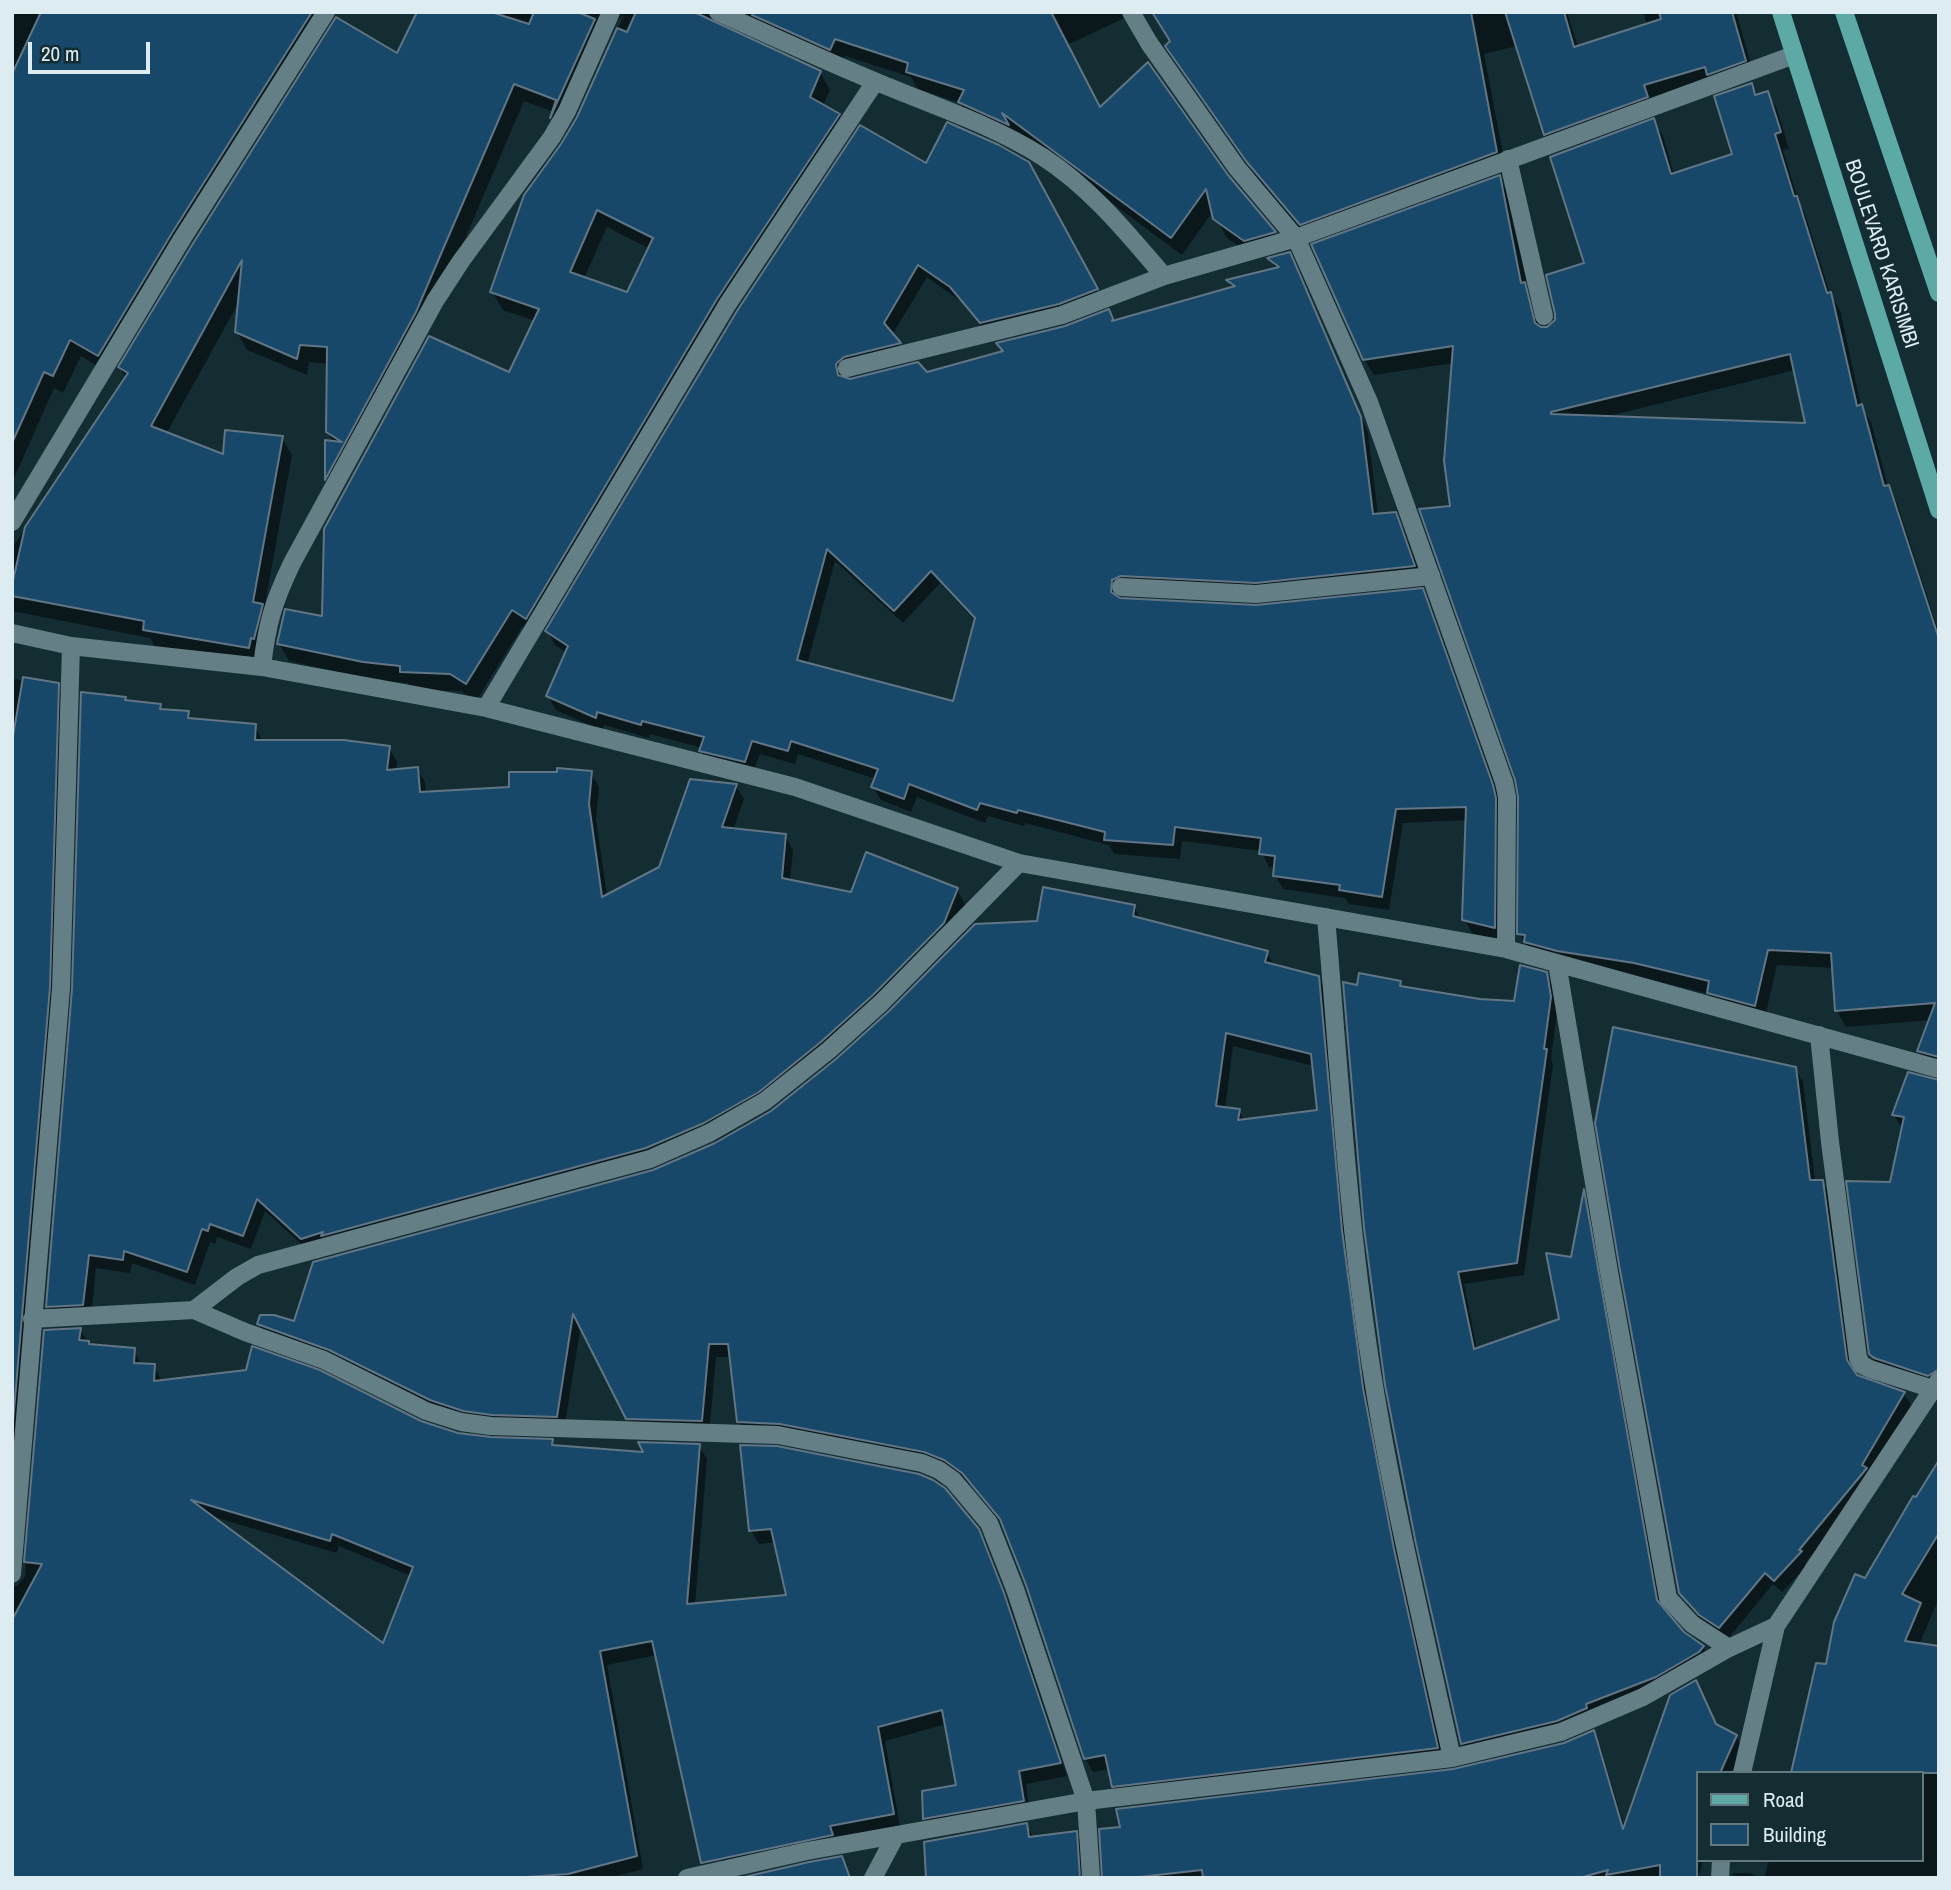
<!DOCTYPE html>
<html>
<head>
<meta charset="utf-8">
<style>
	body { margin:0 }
	#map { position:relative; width:1951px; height:1890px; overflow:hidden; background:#132d33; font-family:"Archivo Narrow",sans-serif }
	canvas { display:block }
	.frame { position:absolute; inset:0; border:14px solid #ddecf0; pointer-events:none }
	.legend { position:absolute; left:1696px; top:1771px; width:228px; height:91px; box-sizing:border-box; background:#132d33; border:2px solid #64797f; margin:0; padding:9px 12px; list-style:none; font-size:21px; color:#ddecf0 }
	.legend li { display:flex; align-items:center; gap:14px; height:35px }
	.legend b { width:35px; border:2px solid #64797f }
	.scale { position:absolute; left:28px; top:42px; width:122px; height:32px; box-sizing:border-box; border:4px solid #ddecf0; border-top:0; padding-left:9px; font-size:21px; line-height:24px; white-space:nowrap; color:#ddecf0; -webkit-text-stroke:5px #132d33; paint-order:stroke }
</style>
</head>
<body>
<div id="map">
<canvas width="1951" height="1890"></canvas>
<div class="frame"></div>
<ul class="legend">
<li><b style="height:9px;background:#5da9a6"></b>Road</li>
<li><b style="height:19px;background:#174869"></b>Building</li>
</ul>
<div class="scale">20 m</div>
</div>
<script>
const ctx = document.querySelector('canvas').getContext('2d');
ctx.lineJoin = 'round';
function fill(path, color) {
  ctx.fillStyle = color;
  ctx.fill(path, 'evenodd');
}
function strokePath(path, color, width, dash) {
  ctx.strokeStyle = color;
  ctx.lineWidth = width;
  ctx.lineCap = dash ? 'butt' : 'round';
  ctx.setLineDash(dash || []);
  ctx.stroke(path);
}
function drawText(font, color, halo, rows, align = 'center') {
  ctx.font = font + ' "Archivo Narrow",sans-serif';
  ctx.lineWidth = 7;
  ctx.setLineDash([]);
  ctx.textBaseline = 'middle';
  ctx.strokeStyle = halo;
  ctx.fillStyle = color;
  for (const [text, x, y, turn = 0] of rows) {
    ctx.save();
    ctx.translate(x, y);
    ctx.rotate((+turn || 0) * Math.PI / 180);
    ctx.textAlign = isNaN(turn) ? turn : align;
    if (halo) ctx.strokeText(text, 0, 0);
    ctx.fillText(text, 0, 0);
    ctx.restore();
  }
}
fill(new Path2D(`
	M12,12H318L109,373L81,356L63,393L54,388L12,483Z
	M417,12H1137L1067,45L1100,109L1226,176L1275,233L1284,250L1255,258L1226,237L1213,211L1182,255L1008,126L1016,140L970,120L960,103L918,89L911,77L845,56L841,67L722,20L718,26L820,72L830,90L823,106L839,115L849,133L727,317L536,636L522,627L476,701L461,691L412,690L408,683L375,680L289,661L279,644L323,618L510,374L535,321L503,310L492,292L563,145L579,117L624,15L610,25L561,133L552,118L554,112L524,101L426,330L336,495L326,479L327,442L334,443L327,432L329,364L309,362L307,375L247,350L237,332L240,300L166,434L224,457L282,438L292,455L264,610L259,665L155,647L150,638L12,611V548L126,378L120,368L398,56ZM607,227L650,249L628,294L584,278Z
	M1154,12H1567L1578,47L1647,25L1643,12H1736L1755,79L1555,152L1545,134L1517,46L1484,54L1506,170L1311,242L1258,179L1177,64L1167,46L1172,42Z
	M1751,85L1758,96L1767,93L1777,109L1789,149L1783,150L1799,203L1805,214L1830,294L1840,310L1861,406L1871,422L1888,487L1897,503L1939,633V1070L1928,1067L1919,1051L1931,1020L1846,1027L1837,1011L1833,968L1777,965L1764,1021L1718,1009L1709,994L1529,949L1519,933L1520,797L1452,508L1453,363L1374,375L1364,359L1499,177L1508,193L1528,291L1533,300L1540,329H1548L1556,321L1586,264L1654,121L1663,136L1674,175L1735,156ZM1795,370L1807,425L1605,417Z
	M926,166L1036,178L1104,303L990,337L960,301L927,277L892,335L907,357L852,371L843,379L850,381L927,374L1004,353L999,344L1065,328L1108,312L1114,322L1233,288L1229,281L1276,270L1270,259L1289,254L1368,433L1378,515L1395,514L1403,528L1422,580L1119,594L1118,599L1256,607L1422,590L1430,604L1500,801L1502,941L1472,933L1464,919L1468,820L1403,823L1389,910L1349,904L1345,898L1283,889L1275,875L1276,868L1269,867L1261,851L1182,841L1180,859L1114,854L1109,845L1025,823L1024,826L988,816L985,823L917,797L911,812L881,800L873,787L876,779L798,754L795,764L760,754L752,775L709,765L701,751L702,748L650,734L649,738L604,725L603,731L556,710L548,696L567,653L555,645L547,631ZM835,561L903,623L940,583L976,622L954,703L807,665Z
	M12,679L57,684L65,698L56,1002L12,1528Z
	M125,698L127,702L160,706L163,711L188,712L192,720L255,726L263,742L389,748L397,762L396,771L417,769L425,782L426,794L511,788L591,773L599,787L596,819L607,896L660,869L736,786L744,799L733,830L785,836L793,850L790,882L853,894L957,890L965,904L952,937L712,1136L310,1252L265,1211L251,1249L217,1237L215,1244L210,1242L195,1285L132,1263L130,1273L96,1268L91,1318L55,1320L48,1306Z
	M1134,906L1141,920L1267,953L1274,966L1318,977L1326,991L1349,1246L1445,1762L1121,1800L1114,1786L1110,1769L1093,1772L1085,1758L1027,1585L1004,1527L972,1486L953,1473L747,1436L739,1422L732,1357H716L709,1434L636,1432L581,1325L564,1430L473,1424L267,1338L259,1324L295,1323L715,1144L772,1112L1038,922ZM1233,1046L1314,1066L1319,1112L1245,1121L1239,1111L1225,1109Z
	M1546,974L1553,987L1557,1011L1551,1060L1553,1064L1524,1275L1464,1284L1477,1350L1561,1320L1584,1194L1590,1204L1662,1609L1682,1633L1703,1647L1710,1659L1593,1722L1470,1756L1462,1744L1358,987L1400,983L1403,988L1480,1000L1515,1003Z
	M1795,1068L1803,1082L1815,1181L1822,1182L1830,1195L1853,1373L1856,1377L1904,1394L1912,1406L1873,1482L1806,1562L1808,1565L1782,1592L1773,1584L1727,1640L1709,1628L1688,1606L1680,1592Z
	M1939,1081V1390L1880,1370L1871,1354L1892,1184L1903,1130L1894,1115Z
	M80,1329L90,1346L134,1350L141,1365L154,1366L162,1382L420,1423L457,1435L490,1439L552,1441L555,1447L646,1454L699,1446L707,1459L695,1605L788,1596L776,1542L759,1544L751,1531L742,1447L978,1530L986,1544L1011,1608L1067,1776L1026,1784L1030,1814L932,1831L925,1818L958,1787L946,1724L885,1741L900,1827L728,1872L721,1860L752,1842L657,1655L607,1665L643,1869L609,1878H12V1586H17L25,1576L45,1331ZM210,1516L337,1553L339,1546L411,1576L384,1646Z
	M1939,1463V1598L1919,1645L1939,1647V1878H1764L1769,1860H1921V1773L1828,1666L1866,1580Z
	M1717,1726L1736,1736L1743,1749L1731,1773H1697V1860H1703L1699,1875L1700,1878H1104L1454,1771L1564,1745L1593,1733L1600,1746L1625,1828Z
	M1026,1825L1034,1838L1076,1833L1083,1846L1085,1878H928Z
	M1733,1873H1750L1759,1878H1732Z`), '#0007');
const building = new Path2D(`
	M41,12H312L172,233L98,356L70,340L53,376L44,372L12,443V74Z
	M417,12H491L529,24L534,12H577L595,19L550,118L556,100L514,84L416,312L325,480V440L342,442L326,432L327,347L300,345L297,359L235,332L242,260L151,426L223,454L225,430L283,436L253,602L263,604L254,639L251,638L249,648L143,630L144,621L12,596V585L25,527L128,373L118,367L192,245L336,17L397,53Z
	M636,12H694L821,71L810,97L840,114L717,299L526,619L512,610L466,684L450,674L400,672V666L363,662L277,644L285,609L322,616L324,529L429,336L509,372L539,309L490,292L524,195L561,144L577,117L617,28L627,32ZM597,210L653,238L627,292L570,272Z
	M753,12H1051L1100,107L1148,62L1228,175L1276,232L1244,241L1213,219L1206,189L1171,238L1002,113L1009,125L958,102L964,90L906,72L908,63L835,39L830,50L752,15Z
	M1152,12H1471L1497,152L1300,225L1246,161L1165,46L1170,41Z
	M1505,12H1564L1574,47L1661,19L1659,12H1732L1746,61L1707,75L1705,67L1644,85L1648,97L1544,135Z
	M1752,83L1755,95L1768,91L1781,132L1775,134L1794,196H1797L1827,293L1831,292L1857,406L1862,404L1884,486L1889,485L1939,639V1057L1917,1051L1935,1003L1835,1011L1831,953L1768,950L1755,1006L1707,993L1709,981L1634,963L1557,951L1524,942L1525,935L1517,934L1518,797L1515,780L1419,509L1450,506L1444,461L1453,346L1363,360L1311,244L1500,175L1521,283L1525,282L1535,323L1541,327H1547L1555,320V314L1546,275L1584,263L1550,157L1654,118L1671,174L1732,154L1714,96ZM1790,354L1805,423L1551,414V412Z
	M947,122L999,145L1029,162L1098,289L1059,304L980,323L950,287L918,265L884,323L901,343L844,357L836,364L838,375L850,379L918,362L927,372L1003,351L996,343L1065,326L1109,309L1113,319L1112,321L1235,286L1226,280L1279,267L1267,258L1290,252L1361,417L1373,514L1396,512L1415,566L1256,583L1121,576L1112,580L1111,592L1120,598L1256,605L1423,588L1493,785L1496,798L1495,928L1462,920L1466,807L1396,809L1382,897L1339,890L1340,885L1273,876L1275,856L1259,854L1261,838L1175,827L1173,845L1104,840L1105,832L1018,810L1017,813L980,803L977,810L909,784L904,799L871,787L878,769L791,741L788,751L752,741L745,762L699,751L704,737L642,721L641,725L597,712L596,718L546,696L568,646L545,631L737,311L860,125L926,163ZM827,549L894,611L931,571L975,618L953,701L797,660Z
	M23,677L59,683L50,987L12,1434V742Z
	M81,692L126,697L125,700L161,704L160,709L189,711L188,718L256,724L255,740H344L390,746L387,770L418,767L420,792L509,787V772H557V768L592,771L589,804L602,897L659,867L690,779L737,784L722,827L786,834L782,878L851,892L866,852L958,888L944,923L873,995L822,1041L759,1092L704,1123L646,1148L321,1236L323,1232L301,1239L257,1199L243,1236L210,1224L208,1231L202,1229L187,1272L124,1251L123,1260L89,1255L83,1305L46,1307L72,989Z
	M1043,887L1135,905L1133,916L1268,951L1265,962L1319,976L1342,1230L1363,1388L1394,1549L1438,1748L1112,1787L1105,1755L1084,1759L1026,1585L1000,1519L962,1473L944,1460L924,1452L780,1424L737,1422L728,1344H709L702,1421L626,1419L573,1314L557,1417L492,1415L463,1411L430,1400L329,1350L257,1324L260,1315H274L294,1321L313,1262L653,1170L715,1143L771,1111L836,1059L889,1011L975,924L1037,921ZM1226,1033L1311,1054L1317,1110L1238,1120L1240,1109L1216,1106Z
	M1520,965L1547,972L1551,997L1544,1049H1547L1517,1263L1458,1272L1474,1349L1559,1319L1546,1253L1571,1257L1584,1189L1657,1600L1684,1632L1704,1646L1699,1652L1656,1677L1586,1704L1587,1708L1557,1721L1461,1744L1416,1544L1385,1385L1364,1228L1343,982L1357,985L1359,973L1401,981L1400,986L1480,999L1514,1001Z
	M1613,1027L1796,1067L1810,1180H1823L1847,1360L1857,1375L1905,1392L1862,1465L1867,1468L1799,1550L1802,1551L1774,1581L1765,1573L1719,1628L1699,1615L1679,1593L1620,1270L1595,1123Z
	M1908,1072L1939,1080V1369L1928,1376L1874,1358L1869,1354L1846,1181L1890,1182L1904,1117L1892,1115Z
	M81,1328L79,1340L89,1341V1344L135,1348L134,1363L155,1364L154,1381L246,1370L252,1346L320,1370L421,1421L458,1433L491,1437L553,1439L552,1445L643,1452L638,1442L700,1444L687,1604L786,1595L771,1529L749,1531L740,1445L777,1446L919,1474L933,1480L945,1488L979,1529L1004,1593L1061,1763L1019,1771L1024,1801L923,1819L922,1791L956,1785L942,1710L878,1727L894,1814L830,1826L833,1835L701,1863L652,1641L600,1651L637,1856L568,1874L513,1878H12V1620L42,1564L24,1562L44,1330ZM191,1500L330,1541L332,1534L413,1567L383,1643Z
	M1939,1460V1533L1902,1594L1921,1603L1905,1641L1939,1646V1773H1791L1816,1663L1826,1664L1834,1622L1855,1574L1865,1578L1913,1496L1916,1497Z
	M1696,1680L1716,1724L1737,1735L1720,1773H1697V1878H1660V1865L1606,1875L1608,1870L1579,1878H1203L1202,1870L1130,1878H1102L1099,1829L1120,1827L1116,1809L1453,1769L1564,1743L1594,1730L1623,1829L1670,1695Z
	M1027,1823L1029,1837L1077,1831L1080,1878H926L924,1842Z
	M842,1856L850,1878H740L809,1862Z`);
fill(building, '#174869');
strokePath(building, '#617584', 2);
strokePath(new Path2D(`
	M1508,159L1544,316
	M1121,587L1256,594L1431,576`), '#647f86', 18);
strokePath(new Path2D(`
	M718,12C772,36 825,61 879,83C934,106 993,125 1043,157C1092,189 1127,233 1164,276
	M1131,12L1149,43L1237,168L1296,238L1369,402L1504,782L1507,797L1506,949
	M847,368L1062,315L1164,276L1296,238L1794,55
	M12,522L182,239L326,12
	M12,633L71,646L262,667L486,708L795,787L1019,863L1506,949L1939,1069
	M262,667C267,623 273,603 292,563L435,301L461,261L552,137L567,111L611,12
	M486,708L727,305L875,82
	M1326,917C1338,1055 1346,1195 1366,1333C1386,1476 1421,1617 1452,1758
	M1557,963L1609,1272L1668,1598L1692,1624L1729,1648
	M1819,1035L1830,1142L1858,1358L1862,1365L1870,1369L1933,1389
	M194,1310L245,1332L324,1360L426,1411L461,1422L491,1426L778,1435L922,1463L939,1470L953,1480L989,1523L1015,1589L1086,1801L1091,1878
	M32,1319L194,1310L237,1277L258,1265L650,1159L709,1133L765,1101L829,1050L881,1003L1019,863
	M12,1574L61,988L71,646
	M1742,1773L1776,1626L1939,1380
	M687,1878L807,1851L1086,1801L1452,1758L1561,1732L1643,1697L1729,1648L1776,1626
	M873,1878L896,1835
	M1720,1878L1721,1860`), '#647f86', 18);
strokePath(new Path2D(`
	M1781,12L1939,510
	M1844,12L1939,293`), '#5da9a6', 18);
drawText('21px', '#ddecf0', '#132d33', [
	["BOULEVARD KARISIMBI",1881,254,72]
]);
</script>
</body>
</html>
